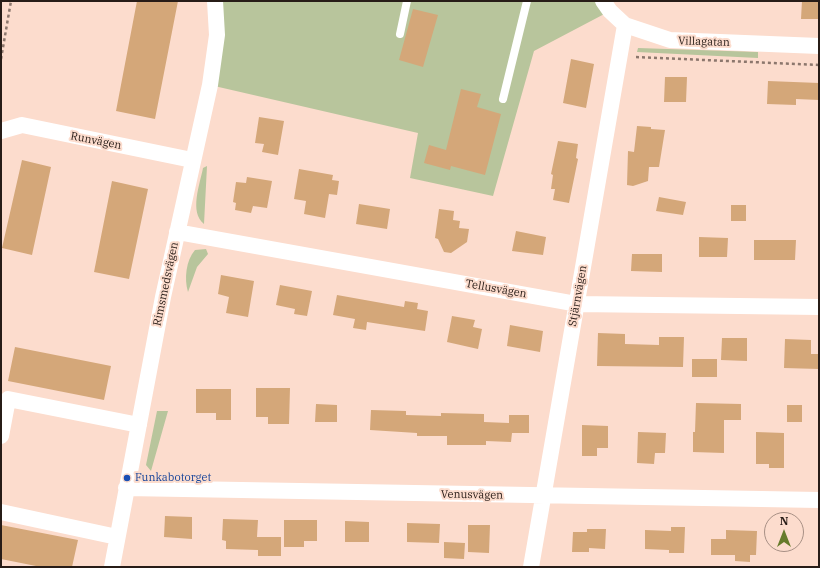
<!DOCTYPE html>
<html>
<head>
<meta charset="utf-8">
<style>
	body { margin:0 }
	#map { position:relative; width:820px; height:568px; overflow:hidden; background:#fcdccd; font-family:"IBM Plex Serif",serif }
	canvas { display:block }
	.frame { position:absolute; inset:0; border:2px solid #271c17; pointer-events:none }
	.north { position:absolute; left:764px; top:512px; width:40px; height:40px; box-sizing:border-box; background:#fcdccd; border:1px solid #a78f84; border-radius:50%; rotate:0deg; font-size:11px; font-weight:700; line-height:16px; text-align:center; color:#271c17 }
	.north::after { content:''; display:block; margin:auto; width:14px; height:18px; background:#677b2b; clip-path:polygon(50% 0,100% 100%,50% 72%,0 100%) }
</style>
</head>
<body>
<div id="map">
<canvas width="820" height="568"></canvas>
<div class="frame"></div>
<div class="north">N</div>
</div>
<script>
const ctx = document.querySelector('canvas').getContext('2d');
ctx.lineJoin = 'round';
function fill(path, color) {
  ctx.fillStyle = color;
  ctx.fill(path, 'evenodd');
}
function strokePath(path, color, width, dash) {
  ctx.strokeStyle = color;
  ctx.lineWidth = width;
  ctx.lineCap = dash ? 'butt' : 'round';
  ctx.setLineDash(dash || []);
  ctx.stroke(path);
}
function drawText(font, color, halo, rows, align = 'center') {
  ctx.font = font + ' "IBM Plex Serif",serif';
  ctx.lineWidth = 4;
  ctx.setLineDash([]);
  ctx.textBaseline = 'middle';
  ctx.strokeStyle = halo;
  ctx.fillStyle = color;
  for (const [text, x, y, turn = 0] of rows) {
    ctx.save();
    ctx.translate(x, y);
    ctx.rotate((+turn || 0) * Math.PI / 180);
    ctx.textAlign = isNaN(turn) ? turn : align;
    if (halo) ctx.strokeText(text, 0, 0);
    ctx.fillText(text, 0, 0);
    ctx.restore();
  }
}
fill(new Path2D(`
	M215,1H603L610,11L534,51L493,196L410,178L418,133L210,85Z
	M638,48L758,52V58L637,52Z
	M207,166L204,224C189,212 200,184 203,168Z
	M206,249L208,254L197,267L188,292C184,279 186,260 195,250Z
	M157,411H168L151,471L146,465Z`), '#b8c59c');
fill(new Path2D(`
	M137,1H178L155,119L116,111Z
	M802,1L819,2L818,19H801Z
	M413,9L438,15L423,67L399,60Z
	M571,59L594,64L586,108L563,103Z
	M665,77H687L686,102H664Z
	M768,81L819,83V100L796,99V105L767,104Z
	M461,89L481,94L477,107L501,114L485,175L451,166L450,170L424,163L429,145L446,150Z
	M259,117L284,121L278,155L262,152L264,144L255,143Z
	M637,126L651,127V129L665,130L659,167H649L648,181L633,186L627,185L628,151L634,152Z
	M558,141L578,144L576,158L578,159L569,203L553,200L555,189H551L553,175L551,174Z
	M22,160L51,167L32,255L2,248Z
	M299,169L333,175L332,180L339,181L337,195L329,194L325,218L304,214L306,201L294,199Z
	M247,177L272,181L267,208L253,206L251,213L235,210L236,203L233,202L236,182L246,183Z
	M112,181L148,189L129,279L94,272Z
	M659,197L686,202L683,215L656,211Z
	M359,204L390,209L387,229L356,224Z
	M731,205H746V221H731Z
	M439,209L454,211L453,220L460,221L459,228L469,229L467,242L451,253L444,252L438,239L435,238Z
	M516,231L546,237L543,255L512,251Z
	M699,237L728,238L727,257H699Z
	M754,240H796L795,260H754Z
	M632,254H662V272L631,271Z
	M221,275L254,281L248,317L226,313L229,297L218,294Z
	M280,285L312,291L307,316L294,314L295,309L276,305Z
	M337,295L404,307L405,301L418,303L417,309L428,311L425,331L367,322L366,330L353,328L355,319L333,315Z
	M452,316L475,320L473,327L482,329L478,349L447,342Z
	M510,325L543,331L540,352L507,346Z
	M598,333L625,334V344L659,345V337H684L683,367L597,366Z
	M722,338H747V361L721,360Z
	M785,339L811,340V354H819V369L784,368Z
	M15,347L111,366L104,400L8,381Z
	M692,359H717V377H692Z
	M256,388H290L289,424H268V417H256Z
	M196,389H231V420H216V413H196Z
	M696,403L741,404V420H724V453L693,452V432H695Z
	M316,404L337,405V422H315Z
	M787,405H802V422H787Z
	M371,410L406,411V415L441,416V413L484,414V422L509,423V415H529V433H512L511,442L486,441V445H447V436H417V433L370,430Z
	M582,425L608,426V448H597V456H582Z
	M638,432L666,433L665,453H655L654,464L637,463Z
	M756,432L784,433V468H769V464H756Z
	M165,516L192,517V539L164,537Z
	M223,519L258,520L257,537H281V556H258V550L226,549V541L222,540Z
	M284,520H317V541H304V547H284Z
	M345,521L369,522V542H345Z
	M407,523L440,524L439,543L407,542Z
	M1,525L78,540L72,567H41L1,559Z
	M468,525H490L489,553L468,552Z
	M671,527H685L684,553H669V550L645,549V530L671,531Z
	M587,529H606L605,549L589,548V552H572L573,532H587Z
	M726,530L757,531L756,555H750V562L735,561V555H711V539H726Z
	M444,542L465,543L464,559L444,558Z`), '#d4a779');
strokePath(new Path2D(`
	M636,57L819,65
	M1,59L11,1`), '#8c776d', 2.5, [3, 3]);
strokePath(new Path2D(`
	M400,34L407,1
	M503,99L527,1`), '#fff', 8);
strokePath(new Path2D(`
	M603,1L610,11L625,25L670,40L819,46
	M1,131L22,125L192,160
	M177,232L577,304L819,307
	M1,436L8,399L139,425
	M126,488L819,500
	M1,512L117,537
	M112,567L163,297L210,85L217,35L215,1
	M531,567L625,25`), '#fff', 16);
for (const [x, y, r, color] of [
	[127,478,4,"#1a4fb4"]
]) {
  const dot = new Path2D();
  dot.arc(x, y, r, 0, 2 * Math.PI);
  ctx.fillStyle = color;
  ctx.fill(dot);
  strokePath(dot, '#fcdccd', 1.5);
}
drawText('11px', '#271c17', '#fcdccd', [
	["Villagatan",704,42,2],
	["Runvägen",96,141,11],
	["Rimsmedsvägen",166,284,-78],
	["Tellusvägen",496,289,10],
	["Stjärnvägen",578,296,-80],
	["Venusvägen",472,495,1]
]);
drawText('11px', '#164399', '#fcdccd', [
	["Funkabotorget",135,478]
], 'left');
</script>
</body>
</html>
